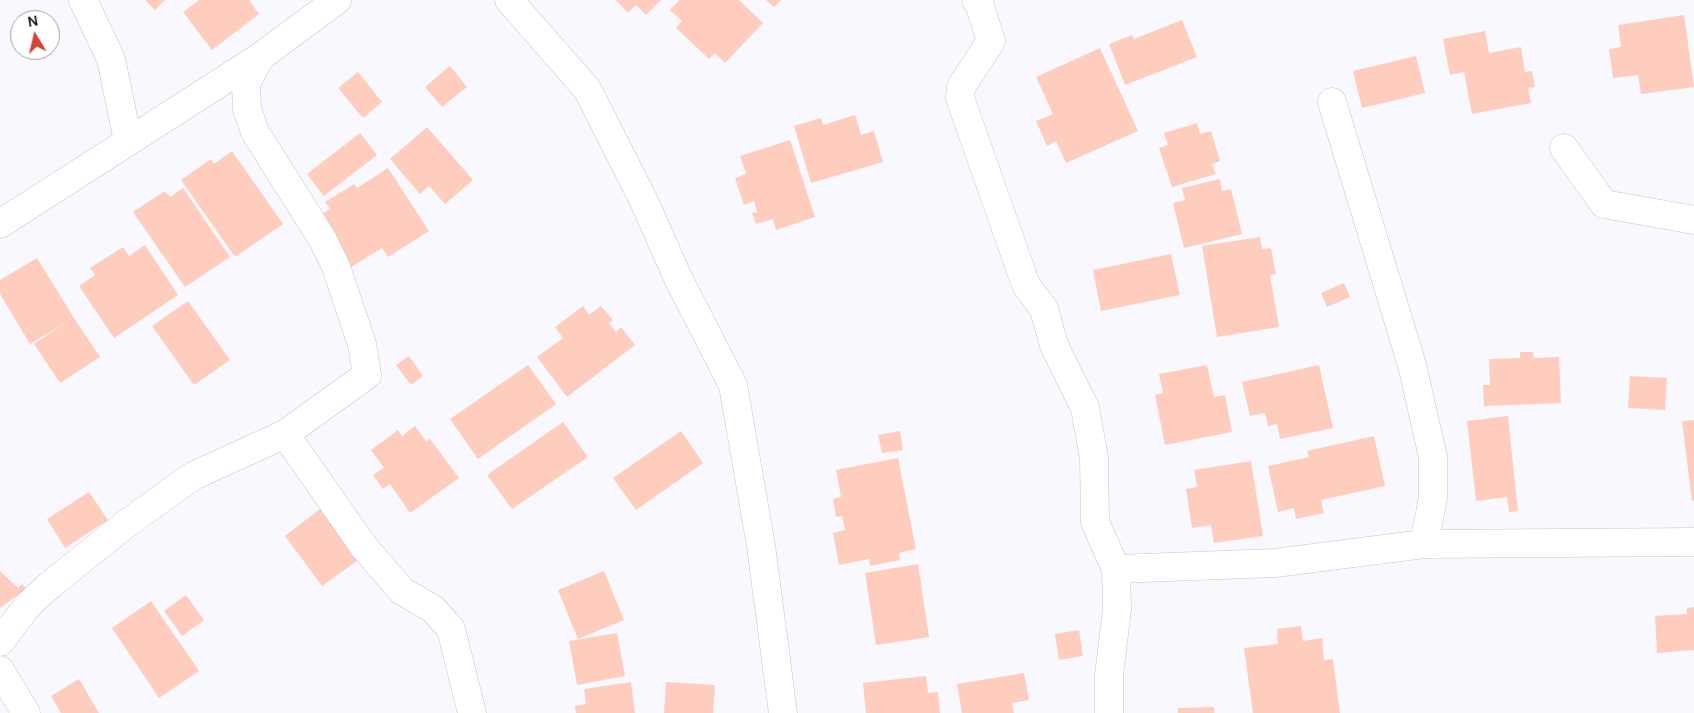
<!DOCTYPE html>
<html>
<head>
<meta charset="utf-8">
<style>
	body { margin:0 }
	#map { position:relative; width:1694px; height:713px; overflow:hidden; background:#f8f8fe; font-family:Manrope,sans-serif }
	canvas { display:block }
	.north { position:absolute; left:10px; top:10px; width:50px; height:50px; box-sizing:border-box; background:#fff; border:1px solid #a0a0a1; border-radius:50%; rotate:351deg; font-size:14px; font-weight:700; line-height:20px; text-align:center; color:#111114 }
	.north::after { content:''; display:block; margin:auto; width:18px; height:22px; background:#d14431; clip-path:polygon(50% 0,100% 100%,50% 72%,0 100%) }
</style>
</head>
<body>
<div id="map">
<canvas width="1694" height="713"></canvas>
<div class="north">N</div>
</div>
<script>
const ctx = document.querySelector('canvas').getContext('2d');
ctx.lineJoin = 'round';
function fill(path, color) {
  ctx.fillStyle = color;
  ctx.fill(path, 'evenodd');
}
function strokePath(path, color, width, dash) {
  ctx.strokeStyle = color;
  ctx.lineWidth = width;
  ctx.lineCap = dash ? 'butt' : 'round';
  ctx.setLineDash(dash || []);
  ctx.stroke(path);
}
fill(new Path2D(`
	M145,0H165L155,10Z
	M199,0H249L259,14L212,50L183,12Z
	M616,0H661L646,15L636,5L628,13Z
	M679,0H739L763,23L725,63L715,53L709,59L676,28L682,21L670,10Z
	M766,0H781L774,7Z
	M1684,15L1694,87L1641,94L1638,75L1613,78L1609,49L1621,47L1618,25Z
	M1182,20L1197,57L1125,85L1109,44L1132,35L1134,39Z
	M1485,31L1489,53L1521,47L1525,72L1532,71L1535,87L1528,88L1531,103L1472,114L1464,72L1450,75L1443,39Z
	M1100,48L1138,131L1066,163L1056,141L1047,146L1036,121L1053,114L1036,77Z
	M1416,56L1425,93L1362,108L1353,71Z
	M450,66L467,87L442,107L425,87Z
	M358,72L382,102L363,118L338,88Z
	M855,115L861,135L874,131L883,162L811,183L794,126L821,118L823,125Z
	M1197,123L1200,134L1211,131L1220,161L1212,164L1216,174L1172,187L1159,148L1168,145L1164,133Z
	M427,127L473,180L445,204L429,186L420,194L390,159Z
	M360,133L377,155L324,196L307,174Z
	M790,140L815,217L776,230L773,219L756,224L752,213L757,212L754,201L744,205L735,178L746,174L740,156Z
	M232,151L283,224L235,257L181,180L211,159L214,164Z
	M388,168L429,231L388,257L382,248L351,267L318,216L330,209L325,202L354,184L357,188Z
	M1220,179L1222,191L1231,189L1242,234L1184,248L1173,203L1185,200L1182,188Z
	M183,188L230,257L185,287L133,212L165,191L170,197Z
	M1260,237L1262,249L1271,248L1276,274L1270,275L1279,327L1217,337L1202,246Z
	M145,245L178,295L114,338L79,286L95,275L90,268L123,247L129,256Z
	M1171,254L1180,295L1101,311L1093,270Z
	M37,258L74,318L100,357L60,383L34,344L65,323L30,344L0,294V280Z
	M1344,283L1350,297L1327,307L1321,293Z
	M188,301L230,360L194,385L152,326Z
	M583,306L589,315L601,306L613,320L609,323L616,332L621,327L635,345L567,397L537,357L563,338L555,327Z
	M1520,352H1533L1534,358L1559,357L1561,403L1484,406L1483,385H1490L1489,359L1520,358Z
	M409,356L423,376L411,385L396,365Z
	M528,365L556,404L478,459L450,419Z
	M1207,365L1214,397L1225,395L1232,432L1165,445L1155,395L1163,393L1159,374Z
	M1319,365L1333,428L1280,439L1277,424L1268,426L1265,413L1250,416L1242,382Z
	M1630,376L1667,378L1665,410L1628,408Z
	M1508,416L1518,511L1509,512L1507,497L1476,501L1467,421Z
	M1694,420V501H1692L1682,421Z
	M563,422L588,457L512,509L487,475Z
	M415,426L426,441L430,439L459,478L410,513L390,484L383,489L373,475L384,468L371,450L398,430L402,436Z
	M681,431L703,463L636,510L613,478Z
	M900,431L903,450L882,453L878,435Z
	M1374,436L1385,486L1321,500L1324,513L1296,519L1294,508L1278,512L1268,466L1309,457L1307,451Z
	M898,458L916,549L899,553L900,560L870,566L869,559L839,565L833,533L845,530L842,516L836,517L833,499L841,497L836,470Z
	M1251,461L1263,536L1214,543L1211,525L1192,528L1186,489L1197,487L1194,470Z
	M89,492L108,520L65,548L47,519Z
	M320,509L358,560L322,586L285,536Z
	M918,564L929,637L876,645L865,573Z
	M0,571L18,588L22,584L31,593L25,599L19,594L0,608Z
	M604,571L624,620L578,639L558,590Z
	M186,595L204,620L182,636L164,611Z
	M151,601L199,671L159,698L112,628Z
	M1694,607V650L1657,653L1655,616L1687,614V608Z
	M1301,626L1303,641L1322,638L1324,660L1333,659L1340,713H1253L1244,648L1278,644L1277,629Z
	M1079,630L1083,656L1059,660L1055,634Z
	M617,633L625,676L577,685L569,641Z
	M1024,673L1029,700L1012,703L1014,713H962L957,684Z
	M926,676L928,693L938,692L940,713H866L863,683Z
	M79,679L99,713H61L51,696Z
	M631,682L635,713H576L575,706L586,704L584,689Z
	M666,682L715,685L713,713H664Z
	M1214,707V713H1178V708Z`), '#ffcdbd');
const minor = new Path2D(`
	M83,0L111,59L128,141
	M509,0L587,89L643,199L679,280L733,385L761,546L783,713
	M976,0L979,3L991,41L961,87L960,98L1026,285L1044,309L1054,345L1085,408L1094,458L1095,522L1116,569L1275,563L1424,544L1694,542
	M1332,102L1412,365L1433,457V498L1424,544
	M1564,148L1604,204L1694,220
	M0,224L260,57L337,0
	M285,434L364,547L402,591L433,609L451,629L472,713
	M0,642L28,605L50,585L126,524L193,476L285,434L367,375L362,344L336,267L323,240L255,132L247,109L246,84L260,57
	M0,670L26,713
	M1109,713V675L1117,609L1116,569`);
strokePath(minor, '#c4c4cd', 29);
strokePath(minor, '#fff', 28);
</script>
</body>
</html>
